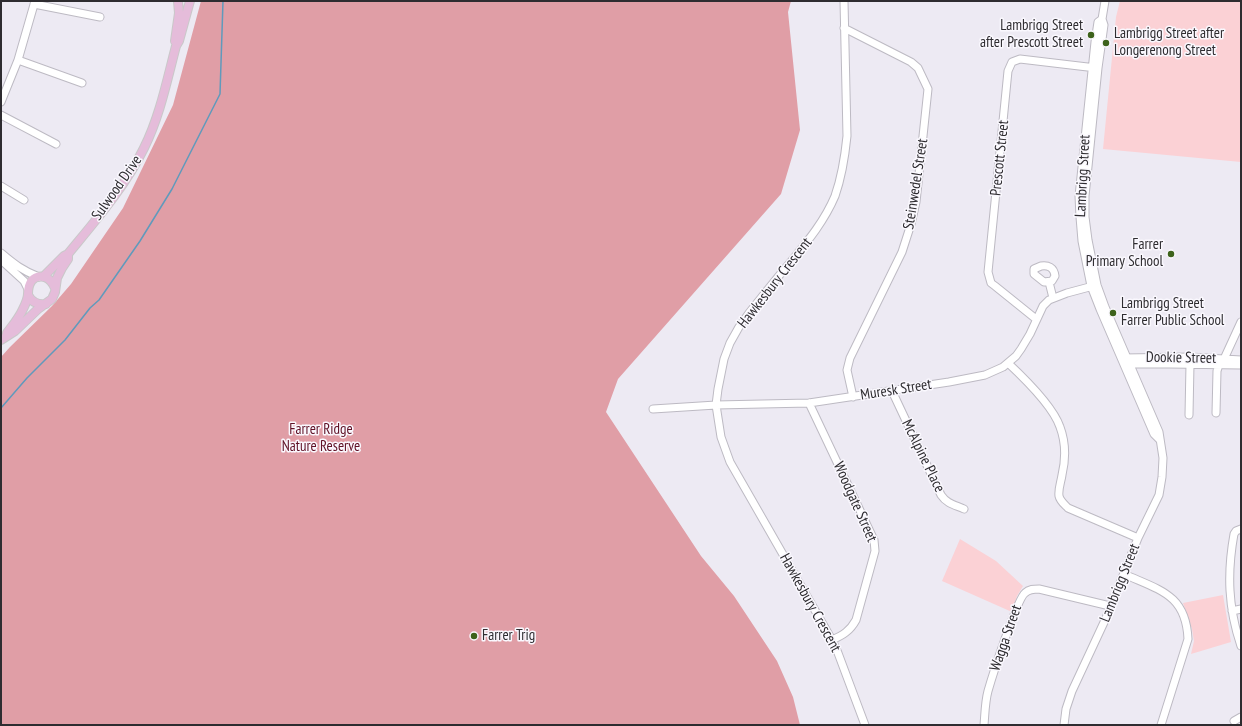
<!DOCTYPE html>
<html>
<head>
<meta charset="utf-8">
<style>
	body { margin:0 }
	#map { position:relative; width:1242px; height:726px; overflow:hidden; background:#edeaf3; font-family:"PT Sans Narrow",sans-serif }
	canvas { display:block }
	.frame { position:absolute; inset:0; border:2px solid #2e2c30; pointer-events:none }
</style>
</head>
<body>
<div id="map">
<canvas width="1242" height="726"></canvas>
<div class="frame"></div>
</div>
<script>
const ctx = document.querySelector('canvas').getContext('2d');
ctx.lineJoin = 'round';
function fill(path, color) {
  ctx.fillStyle = color;
  ctx.fill(path, 'evenodd');
}
function strokePath(path, color, width, dash) {
  ctx.strokeStyle = color;
  ctx.lineWidth = width;
  ctx.lineCap = dash ? 'butt' : 'round';
  ctx.setLineDash(dash || []);
  ctx.stroke(path);
}
function drawText(font, color, halo, rows, align = 'center') {
  ctx.font = font + ' "PT Sans Narrow",sans-serif';
  ctx.lineWidth = 3;
  ctx.setLineDash([]);
  ctx.textBaseline = 'middle';
  ctx.strokeStyle = halo;
  ctx.fillStyle = color;
  for (const [text, x, y, turn = 0] of rows) {
    ctx.save();
    ctx.translate(x, y);
    ctx.rotate((+turn || 0) * Math.PI / 180);
    ctx.textAlign = isNaN(turn) ? turn : align;
    if (halo) ctx.strokeText(text, 0, 0);
    ctx.fillText(text, 0, 0);
    ctx.restore();
  }
}
fill(new Path2D(`
	M1120,1H1241V162L1103,149L1116,17Z
	M960,539L996,561L1023,586L1017,596L1012,612L942,581Z
	M1223,595L1231,642L1191,654L1194,641L1192,629L1183,603Z`), '#fbd1d5');
fill(new Path2D(`
	M201,1H791L788,12L800,130L781,194L618,379L606,412L701,556L734,596L777,661L793,697L800,725H1V357L10,347L52,306L71,284L123,208L173,105Z`), '#e09ea6');
strokePath(new Path2D(`
	M1,408L27,378L65,340L90,308L99,300L140,241L172,189L220,94L223,1`), '#5f9abc', 1.5);
const minor = new Path2D(`
	M844,1L847,136C845,156 842,176 835,196C824,222 807,242 789,264C775,280 762,297 749,313L739,327L730,343L724,359L718,389L716,405L721,437L730,462L832,640L838,653L865,725
	M34,4L100,17
	M1102,19L1098,22L1095,42L1079,196L1080,217L1082,241L1091,286L1100,309L1154,434L1160,440
	M844,28L911,62L918,68L928,89L916,202L911,224L902,252L850,358L847,370L853,397
	M18,60L82,83
	M1,102L18,60L35,1
	M1,115L56,144
	M1,186L24,200
	M1,253C14,264 23,271 39,277
	M1,260L24,281L28,289
	M1041,266C1048,265 1054,267 1055,276L1052,281L1044,282L1034,274V269Z
	M1049,282L1053,298
	M1036,319L995,286L991,283L988,272L1008,71L1012,62L1020,59L1096,68
	M1123,358L1190,357L1241,360
	M1008,363C1024,378 1053,406 1060,427C1066,443 1066,458 1062,475C1061,482 1058,489 1059,496C1060,501 1064,504 1068,508L1138,538
	M1127,364H1169L1241,365
	M892,391L941,495C947,504 955,505 964,509
	M809,403L874,540L875,551L856,620C850,631 843,635 832,640
	M653,409L716,405L809,403L949,382L985,375L1003,367L1016,356L1021,349L1030,334L1043,306L1049,300L1067,293L1097,285
	M1216,413L1217,371L1219,365L1224,359L1241,322
	M1189,415L1190,364
	M1241,529L1236,531L1234,534C1227,573 1228,608 1241,646
	M1124,574C1159,590 1186,594 1188,639L1161,725
	M1232,611L1241,609
	M1234,721L1241,717
	M984,725C985,714 985,702 988,691C992,677 1017,599 1025,593C1029,589 1034,589 1039,589L1110,606
	M1064,725L1066,709L1072,691L1106,618L1138,538L1159,495L1162,477L1163,458L1159,432L1105,307L1097,285L1088,240L1085,217V196L1098,68L1104,25L1102,19L1105,1`);
const major = new Path2D(`
	M175,41L179,13L178,1
	M43,277L64,256L68,254C95,221 125,187 144,148C160,116 167,80 176,46L179,41L190,1
	M28,295C32,303 38,305 46,304
	M7,333C13,325 19,318 23,309C25,305 28,299 28,294C28,284 32,274 45,277C50,279 53,283 55,288
	M1,340L15,331L38,309L52,299L55,292L57,278L62,268L68,259V255`);
strokePath(minor, '#bdbac3', 9);
strokePath(major, '#c9c8c9', 10);
strokePath(minor, '#fff', 7);
strokePath(major, '#e5bcda', 8);
for (const [x, y, r, color] of [
	[1091,35,4,"#3d621b"],
	[1106,43,4,"#3d621b"],
	[1171,254,4,"#3d621b"],
	[1113,313,4,"#3d621b"],
	[474,636,4,"#3d621b"]
]) {
  const dot = new Path2D();
  dot.arc(x, y, r, 0, 2 * Math.PI);
  ctx.fillStyle = color;
  ctx.fill(dot);
  strokePath(dot, '#faf8fe', 1.5);
}
drawText('15px', '#2e2c30', '#faf8fe', [
	["Lambrigg Street",1083,26,"right"],
	["after Prescott Street",1083,43,"right"],
	["Lambrigg Street after",1114,34],
	["Longerenong Street",1114,51],
	["Farrer",1163,245,"right"],
	["Primary School",1163,262,"right"],
	["Lambrigg Street",1121,304],
	["Farrer Public School",1121,321],
	["Farrer Trig",482,636]
], 'left');
drawText('15px', '#2e2c30', '#faf8fe', [
	["Prescott Street",1000,158,-84],
	["Lambrigg Street",1083,176,-87],
	["Steinwedel Street",916,184,-81],
	["Sulwood Drive",117,188,-55],
	["Hawkesbury Crescent",775,283,-52],
	["Dookie Street",1181,358,1],
	["Muresk Street",896,390,-9],
	["McAlpine Place",923,456,64],
	["Woodgate Street",855,502,66],
	["Lambrigg Street",1120,583,-68],
	["Hawkesbury Crescent",810,603,61],
	["Wagga Street",1006,638,-71]
]);
drawText('15px', '#601126', '#faf8fe', [
	["Farrer Ridge",321,430],
	["Nature Reserve",321,447]
]);
</script>
</body>
</html>
